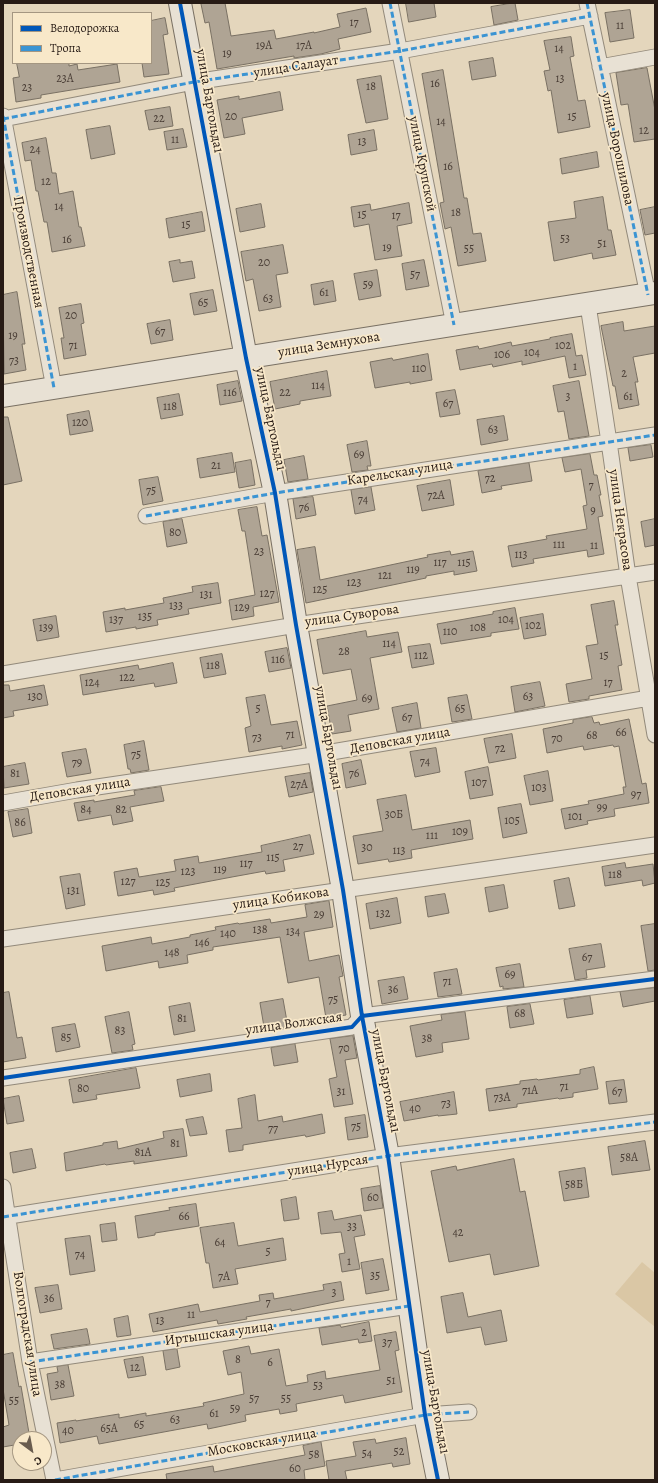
<!DOCTYPE html>
<html>
<head>
<meta charset="utf-8">
<style>
	body { margin:0 }
	#map { position:relative; width:658px; height:1483px; overflow:hidden; background:#e4d6bc; font-family:Alegreya,serif }
	canvas { display:block }
	.frame { position:absolute; inset:0; border:4px solid #271b15; pointer-events:none }
	.legend { position:absolute; left:12px; top:12px; width:140px; height:52px; box-sizing:border-box; background:#f8e8c9; border:1px solid #a49681; margin:0; padding:5px 7px; list-style:none; font-size:12px; color:#271b15 }
	.legend li { display:flex; align-items:center; gap:8px; height:20px }
	.legend b { width:20px; border:1px solid #a49681 }
	.north { position:absolute; left:12px; top:1431px; width:40px; height:40px; box-sizing:border-box; background:#f8e8c9; border:1px solid #a49681; border-radius:50%; rotate:148deg; font-size:11px; font-weight:700; line-height:16px; text-align:center; color:#271b15 }
	.north::after { content:''; display:block; margin:auto; width:14px; height:18px; background:#695c4f; clip-path:polygon(50% 0,100% 100%,50% 72%,0 100%) }
</style>
</head>
<body>
<div id="map">
<canvas width="658" height="1483"></canvas>
<div class="frame"></div>
<ul class="legend">
<li><b style="height:5px;background:#0057b8"></b>Велодорожка</li>
<li><b style="height:5px;background:#3b94d3"></b>Тропа</li>
</ul>
<div class="north">С</div>
</div>
<script>
const ctx = document.querySelector('canvas').getContext('2d');
ctx.lineJoin = 'round';
function fill(path, color) {
  ctx.fillStyle = color;
  ctx.fill(path, 'evenodd');
}
function strokePath(path, color, width, dash) {
  ctx.strokeStyle = color;
  ctx.lineWidth = width;
  ctx.lineCap = dash ? 'butt' : 'round';
  ctx.setLineDash(dash || []);
  ctx.stroke(path);
}
function drawText(font, color, halo, rows, align = 'center') {
  ctx.font = font + ' Alegreya,serif';
  ctx.lineWidth = 3.5;
  ctx.setLineDash([]);
  ctx.textBaseline = 'middle';
  ctx.strokeStyle = halo;
  ctx.fillStyle = color;
  for (const [text, x, y, turn = 0] of rows) {
    ctx.save();
    ctx.translate(x, y);
    ctx.rotate((+turn || 0) * Math.PI / 180);
    ctx.textAlign = isNaN(turn) ? turn : align;
    if (halo) ctx.strokeText(text, 0, 0);
    ctx.fillText(text, 0, 0);
    ctx.restore();
  }
}
fill(new Path2D(`
	M642,1262L655,1273V1327L615,1294Z`), '#dac7a5');
const building = new Path2D(`
	M209,3H225L231,36L274,30L276,39L314,32V33L340,27L337,14L366,8L371,32L338,39L340,49L321,54L294,58V56L217,69L209,22L205,23L201,4Z
	M406,3H434L436,17L409,22Z
	M515,3L518,20L494,25L491,7Z
	M630,10L634,38L610,42L605,13Z
	M165,18L168,34L163,35L169,74L144,77L142,63H151V21Z
	M571,37L574,56L570,57L578,101L585,100L590,127L558,133L551,90L548,91L544,71L550,70L544,41Z
	M493,58L496,76L472,80L469,62Z
	M17,63H69V66L77,64L78,70L117,64L120,82L41,95V98L16,102L13,78L19,77Z
	M647,68L655,110V139L634,142L628,104L621,105L616,73Z
	M443,70L464,198H467L473,234L481,233L486,261L458,266L451,227L445,229L440,203L444,202L422,74Z
	M381,76L388,119L366,123L357,80Z
	M280,92L283,110L242,118L245,134L224,138L217,100L239,96V99Z
	M170,107L173,126L149,130L145,111Z
	M110,126L115,154L91,159L86,130Z
	M183,129L187,147L167,150L164,132Z
	M374,130L377,150L351,155L348,135Z
	M46,138L52,173H56L59,194L73,191L79,227H81L85,246L52,252L47,222H44L38,191H36L31,160L25,161L22,143Z
	M597,152L599,167L562,174L560,159Z
	M603,197L608,230H611L616,255L593,259L592,253L554,261L548,222L576,218L574,202Z
	M409,203L412,223L397,226L402,256L375,260L369,224L354,227L351,207L370,204L371,210Z
	M261,204L265,227L240,232L236,209Z
	M655,207V233L645,235L640,210Z
	M202,212L205,231L169,238L166,219Z
	M283,245L288,273L276,275L281,307L259,311L253,279L246,281L241,252Z
	M180,260V263L192,261L195,278L173,282L169,262Z
	M424,260L429,286L406,290L402,264Z
	M377,270L381,296L359,300L354,274Z
	M333,281L336,301L314,305L311,285Z
	M213,290L217,311L194,315L190,294Z
	M17,292L25,344H22L26,370L4,374L3,295Z
	M81,304L84,323L81,324L86,355L64,359L61,338H64L59,308Z
	M170,320L173,340L151,344L147,324Z
	M623,322L624,331L655,326V353L633,357L638,382H635L639,405L619,409L615,386H613L601,326Z
	M572,334L576,356L582,355L586,375L569,378L565,356L522,365V361L493,367L492,364L460,370L456,350L478,346L479,349L511,342L512,346L550,339V338Z
	M428,354L432,380L410,384V382L375,388L370,362L392,358L393,360Z
	M327,371L331,396L300,401V404L275,409L270,382Z
	M238,381L242,401L220,405L217,385Z
	M579,381L589,436L569,439L564,411L558,412L553,386Z
	M455,390L460,414L440,417L436,393Z
	M179,394L183,415L161,419L157,398Z
	M89,411L93,431L70,435L67,415Z
	M504,416L508,440L481,445L477,420Z
	M3,417H8L22,481L3,485Z
	M367,441L371,466H367L368,470L352,472L347,445Z
	M651,445L653,457L630,461L628,448Z
	M232,453L235,472L200,478L197,459Z
	M590,454L594,475H597L601,495H599L603,516L598,517L604,554L588,557L587,550L533,559L534,563L512,567L508,546L547,539L546,536L587,529L583,506L587,505L581,469L565,472L562,458Z
	M304,456L308,479L288,482L284,460Z
	M251,460L255,485L239,488L235,463Z
	M529,463L532,481L501,486L502,489L482,493L478,471Z
	M158,477L163,501L143,505L139,480Z
	M450,480L454,505L422,511L417,486Z
	M371,487L375,510L355,514L351,490Z
	M313,497L316,515L296,519L293,499Z
	M257,507L262,536L267,535L279,602L253,607L254,616L232,620L229,600L255,595L245,531H242L238,510Z
	M182,519L187,543L167,547L163,522Z
	M655,519V545L645,547L641,522Z
	M315,547L320,580L428,557L427,555L450,551L451,555L473,551L477,571L454,575V571L426,576V578L306,603L297,550Z
	M218,583L221,603L188,609L189,614L157,620L158,625L136,629V627L106,632L103,612L125,608V610L164,603L163,598L193,592L192,587Z
	M614,601L618,625H615L622,665L618,666L622,690L589,696V699L569,702L566,684L592,679L586,646L598,644L591,605Z
	M515,608L519,629L491,633V636L441,644L437,624L493,614V612Z
	M543,614L546,635L524,639L520,618Z
	M56,616L59,637L37,641L33,620Z
	M366,631L367,637L398,632L402,652L370,658L379,709L348,715L351,731L332,734L327,706L357,700L351,669L323,674L317,640Z
	M430,644L434,664L412,668L408,647Z
	M287,648L291,668L269,672L265,652Z
	M222,654L226,674L204,678L200,658Z
	M173,663L177,683L155,687L154,683L83,695L80,675L138,665L139,669Z
	M540,682L545,706L515,712L511,687Z
	M3,685H9L10,691L44,685L48,705L13,711L14,716L3,718Z
	M265,695L271,725L297,721L302,745L282,749V746L249,752L245,728L251,726L246,698Z
	M467,695L472,719L452,722L448,698Z
	M417,703L421,728L397,732L392,708Z
	M592,717L594,723L599,722L600,725L629,719L642,784L646,783L649,803L614,809L615,816L587,821L588,824L565,829L561,809L589,804L588,801L624,794L623,787H626L619,746L614,747L613,745L584,750L583,746L547,753L543,729L573,723V720Z
	M512,734L516,758L489,763L484,739Z
	M144,741L149,770L131,773L130,769H128L124,745Z
	M436,748L440,772L415,777L410,752Z
	M86,749L91,773L67,777L62,753Z
	M361,760L366,784L346,788L342,764Z
	M25,763L29,784L4,788L3,767Z
	M488,767L493,795L470,799L465,772Z
	M548,771L553,801L530,805L524,776Z
	M310,773L313,792L289,797L285,777Z
	M161,787L164,801L130,807L133,821L113,825L111,815L78,821L74,803L94,800V802L135,795L134,791Z
	M406,795L412,830L470,820L473,839L411,850L412,858L389,862L388,859L358,864L353,836L383,831L377,800Z
	M521,804L527,833L503,838L498,808Z
	M28,809L32,833L13,837L8,812Z
	M310,835L314,854L283,860L285,871L266,874L265,871L232,877L174,888L175,891L154,895L153,890L118,896L114,872L137,868L139,877L176,871L174,860L198,856L199,863L233,857L262,852L261,846Z
	M625,863L626,868L653,864L655,883L643,886L642,880L605,886L602,867Z
	M80,874L85,905L66,909L60,877Z
	M569,878L575,906L559,909L554,881Z
	M504,885L508,908L489,912L485,888Z
	M445,894L449,913L428,917L425,897Z
	M397,898L401,923L370,929L366,904Z
	M329,901L333,927L304,932L309,961L339,955L343,976L339,977L346,1015L326,1018L319,977L288,983L280,937L213,947V950L187,955L188,963L159,968L158,961L106,971L102,946L151,937L152,944L190,937V935L216,930L215,927L238,923L239,924L270,919L271,923L307,917L305,905Z
	M655,924V970L648,971L641,926Z
	M601,944L605,967L586,970L587,978L575,980L569,949Z
	M520,964L524,987L503,989V986L500,987L496,968Z
	M457,969L462,994L438,997L434,973Z
	M404,977L408,999L382,1004L378,981Z
	M655,988V1001L623,1007L620,992Z
	M9,992L17,1038L22,1037L26,1058L3,1062V993Z
	M590,996L593,1014L567,1018L564,1000Z
	M283,999L288,1027L268,1030L267,1026L264,1027L260,1003Z
	M190,1003L195,1031L174,1035L169,1007Z
	M530,1004L534,1024L510,1028L507,1007Z
	M129,1012L135,1044L132,1045L133,1050L112,1053L105,1017Z
	M465,1012L469,1039L442,1043L443,1052L416,1057L410,1026L442,1020L441,1015Z
	M75,1024L80,1047L56,1052L52,1028Z
	M353,1036L357,1058L345,1060L353,1104L334,1107L329,1079L337,1077L330,1039Z
	M295,1044L298,1062L274,1066L271,1048Z
	M594,1067L598,1089L573,1093V1097L559,1099L558,1098L517,1104V1107L489,1111L486,1089L520,1084V1081L537,1079L538,1080L580,1074V1070Z
	M136,1068L140,1088L96,1095L97,1099L73,1103L69,1080Z
	M210,1074L212,1091L180,1097L177,1080Z
	M624,1080L627,1102L609,1104L606,1082Z
	M454,1092L457,1114L438,1116V1115L404,1121L400,1102Z
	M255,1095L258,1121L282,1116L283,1122L322,1114L325,1133L306,1137L305,1135L243,1145V1150L229,1152L226,1130L242,1128L238,1099Z
	M19,1096L24,1121L7,1124L3,1099Z
	M365,1115L368,1137L348,1140L345,1118Z
	M203,1117L207,1134L190,1136L186,1120Z
	M183,1129L187,1156L134,1164V1161L106,1165L105,1164L66,1171L64,1153L103,1145V1143L117,1141L118,1149L164,1138L163,1132Z
	M645,1141L650,1170L612,1175L608,1147Z
	M32,1149L36,1168L13,1173L10,1153Z
	M514,1159L520,1192L525,1191L539,1266L494,1275L490,1254L449,1262L431,1171L456,1166L457,1170Z
	M585,1168L589,1197L564,1201L559,1172Z
	M380,1186L383,1208L364,1211L361,1189Z
	M296,1197L299,1219L284,1221L281,1200Z
	M196,1204L199,1226L155,1233V1235L138,1238L135,1216L170,1210L169,1208Z
	M332,1211L334,1220L361,1215L365,1235L354,1237L360,1269L342,1272L339,1254L345,1253L341,1232L321,1234L318,1213Z
	M115,1223L117,1240L102,1242L100,1225Z
	M234,1223L238,1246L283,1238L286,1260L235,1269L238,1284L213,1288L209,1263H206L200,1228Z
	M90,1236L95,1271L70,1275L65,1239Z
	M383,1259L389,1290L366,1294L361,1263Z
	M341,1282L344,1300L291,1311V1309L246,1317L247,1319L218,1324L217,1320L153,1332L149,1314L198,1304L200,1312L260,1301L259,1295L273,1293L274,1299L324,1290L323,1285Z
	M58,1285L62,1309L40,1313L35,1288Z
	M463,1293L468,1317L501,1310L507,1341L485,1345L481,1327L447,1333L441,1297Z
	M128,1316L131,1335L117,1337L114,1319Z
	M369,1322L372,1341L359,1343L358,1339L322,1345L319,1328L340,1325L341,1327Z
	M87,1329L90,1344L54,1349L51,1335Z
	M396,1332L399,1350L395,1351L402,1392L345,1403L343,1395L296,1404L297,1411L280,1414L279,1409L245,1415L246,1421L208,1429L207,1424L99,1444L97,1436L60,1443L57,1423L76,1420V1421L119,1414V1418L146,1413V1416L204,1406L203,1403L244,1394L241,1372L228,1375L223,1351L249,1346L251,1354L279,1349L286,1386L308,1382L307,1375L325,1371L326,1379L380,1370L374,1336Z
	M177,1349L180,1367L166,1370L163,1351Z
	M13,1353L19,1387L21,1386L30,1439H20V1444L3,1447V1427L9,1425L3,1389V1355Z
	M143,1357L146,1375L128,1378L124,1360Z
	M68,1365L74,1396L51,1400L47,1374L58,1372L57,1367Z
	M406,1438L410,1464L393,1467L392,1463L345,1471L347,1480H329L326,1461L356,1456L353,1442L375,1439L376,1443Z
	M321,1442L325,1466L304,1470L305,1480H167L166,1474L213,1466L214,1472L305,1455L303,1446Z`);
fill(building, '#afa494');
strokePath(building, '#797063', 1);
const street = new Path2D(`
	M390,3L454,325
	M587,3L648,295
	M600,67L655,57
	M3,116L54,388
	M3,119L194,82L400,51L590,16
	M588,305L609,442L628,576L655,735
	M146,516L275,493L655,435
	M3,674L296,625L655,572
	M3,803L77,790L320,754L655,697
	M3,939L655,845
	M3,1078L352,1027L362,1016L655,979
	M3,1187L30,1362L54,1480
	M3,1217L388,1156L655,1122
	M30,1362L409,1306
	M55,1480L425,1415L469,1412`);
const secondary = new Path2D(`
	M180,3L246,358L275,493L296,625L343,890L362,1016L388,1156L425,1415L438,1480
	M3,396L655,293`);
strokePath(street, '#938a7b', 17);
strokePath(secondary, '#797063', 24);
strokePath(street, '#e8e1d4', 15);
strokePath(secondary, '#e8e1d4', 22);
strokePath(new Path2D(`
	M390,3L454,325
	M587,3L648,295
	M3,116L54,388
	M3,119L194,82L400,51L590,16
	M146,516L275,493L655,435
	M3,1217L388,1156L655,1122
	M30,1362L409,1306
	M55,1480L425,1415L469,1412`), '#3b94d3', 3, [6, 3]);
strokePath(new Path2D(`
	M180,3L246,358L275,493L296,625L343,890L362,1016L388,1156L425,1415L438,1480
	M3,1078L352,1027L362,1016L655,979`), '#0057b8', 4);
drawText('12px', '#493d35', null, [
	["17",354,23],
	["11",620,26],
	["19А",264,46],
	["17А",304,46],
	["14",559,49],
	["19",227,54],
	["23А",65,79],
	["13",560,79],
	["16",435,84],
	["18",371,87],
	["23",27,88],
	["20",231,117],
	["15",572,117],
	["22",159,119],
	["14",441,122],
	["12",644,131],
	["11",175,140],
	["13",362,142],
	["24",35,150],
	["16",448,167],
	["12",46,182],
	["14",59,207],
	["18",456,213],
	["15",362,215],
	["17",396,216],
	["15",186,225],
	["53",565,239],
	["16",67,240],
	["51",602,244],
	["19",387,248],
	["55",469,249],
	["20",264,263],
	["57",415,275],
	["59",368,285],
	["61",324,293],
	["63",268,299],
	["65",203,303],
	["20",71,316],
	["67",160,332],
	["19",13,336],
	["71",73,346],
	["102",563,346],
	["104",532,353],
	["106",502,355],
	["73",14,361],
	["1",575,367],
	["110",419,369],
	["2",624,374],
	["114",318,386],
	["116",230,393],
	["22",285,393],
	["3",568,397],
	["61",628,397],
	["67",448,404],
	["118",170,407],
	["120",80,423],
	["63",493,430],
	["69",359,455],
	["21",216,466],
	["72",490,479],
	["7",591,486],
	["75",151,491],
	["72А",436,496],
	["74",363,500],
	["76",304,508],
	["9",593,511],
	["80",175,533],
	["111",559,545],
	["11",594,546],
	["23",259,552],
	["113",521,555],
	["117",440,563],
	["115",464,563],
	["119",413,570],
	["121",385,576],
	["123",354,583],
	["125",320,590],
	["127",267,594],
	["131",206,595],
	["133",176,606],
	["129",242,608],
	["135",145,617],
	["137",116,620],
	["104",506,620],
	["102",533,626],
	["139",46,628],
	["108",478,628],
	["110",450,632],
	["114",389,644],
	["28",344,652],
	["112",421,656],
	["15",604,656],
	["116",278,660],
	["118",213,666],
	["122",127,678],
	["124",92,683],
	["17",608,683],
	["130",35,697],
	["63",528,697],
	["69",367,699],
	["5",258,709],
	["65",460,709],
	["67",407,718],
	["66",621,733],
	["71",290,735],
	["68",592,736],
	["73",257,738],
	["70",557,739],
	["72",500,749],
	["75",136,755],
	["74",425,762],
	["79",77,763],
	["81",15,774],
	["76",354,774],
	["107",479,783],
	["27А",299,785],
	["103",539,788],
	["97",636,795],
	["99",602,808],
	["84",86,810],
	["82",121,810],
	["30Б",394,815],
	["101",575,817],
	["105",512,821],
	["86",20,823],
	["109",460,832],
	["111",432,836],
	["27",298,847],
	["30",367,848],
	["113",399,851],
	["115",273,858],
	["117",246,864],
	["119",220,870],
	["123",188,872],
	["118",615,875],
	["127",128,882],
	["125",163,883],
	["131",73,891],
	["132",383,914],
	["29",319,915],
	["138",260,930],
	["134",293,932],
	["140",228,934],
	["146",202,943],
	["148",172,953],
	["67",587,958],
	["69",510,975],
	["71",447,982],
	["36",393,990],
	["75",333,1000],
	["68",520,1014],
	["81",182,1019],
	["83",120,1031],
	["85",66,1038],
	["38",427,1039],
	["70",344,1049],
	["71",564,1087],
	["80",83,1089],
	["71А",530,1091],
	["31",341,1092],
	["67",617,1092],
	["73А",502,1098],
	["73",446,1104],
	["40",415,1109],
	["75",356,1127],
	["77",273,1129],
	["81",175,1144],
	["81А",143,1153],
	["58А",629,1158],
	["58Б",574,1185],
	["60",373,1198],
	["66",184,1217],
	["33",352,1227],
	["42",458,1233],
	["64",220,1243],
	["5",268,1252],
	["74",80,1255],
	["1",349,1262],
	["35",375,1276],
	["7А",224,1277],
	["3",334,1293],
	["36",49,1299],
	["7",268,1303],
	["11",191,1315],
	["13",160,1321],
	["2",364,1333],
	["37",387,1343],
	["8",238,1360],
	["6",270,1363],
	["12",135,1368],
	["51",391,1381],
	["38",60,1385],
	["53",318,1386],
	["57",254,1399],
	["55",286,1399],
	["55",14,1401],
	["59",235,1409],
	["61",214,1414],
	["63",175,1420],
	["65",139,1425],
	["65А",109,1429],
	["40",68,1431],
	["52",399,1452],
	["54",367,1454],
	["58",314,1455],
	["60",295,1469]
]);
drawText('14px', '#271b15', '#f8e8c9', [
	["улица Салауат",296,67,-9],
	["улица Бартольда1",209,101,80],
	["улица Ворошилова",617,149,78],
	["улица Крупской",422,164,79],
	["Производственная",28,252,79],
	["улица Земнухова",329,345,-9],
	["улица Бартольда1",270,419,78],
	["Карельская улица",400,473,-9],
	["улица Некрасова",620,520,82],
	["улица Суворова",352,616,-8],
	["улица Бартольда1",328,738,80],
	["Деповская улица",400,741,-10],
	["Деповская улица",80,790,-9],
	["улица Кобикова",281,899,-8],
	["улица Волжская",294,1024,-8],
	["улица Бартольда1",385,1081,79],
	["улица Нурсая",328,1166,-9],
	["Волгоградская улица",27,1334,81],
	["Иртышская улица",219,1334,-8],
	["улица Бартольда1",435,1402,80],
	["Московская улица",262,1443,-10]
]);
</script>
</body>
</html>
